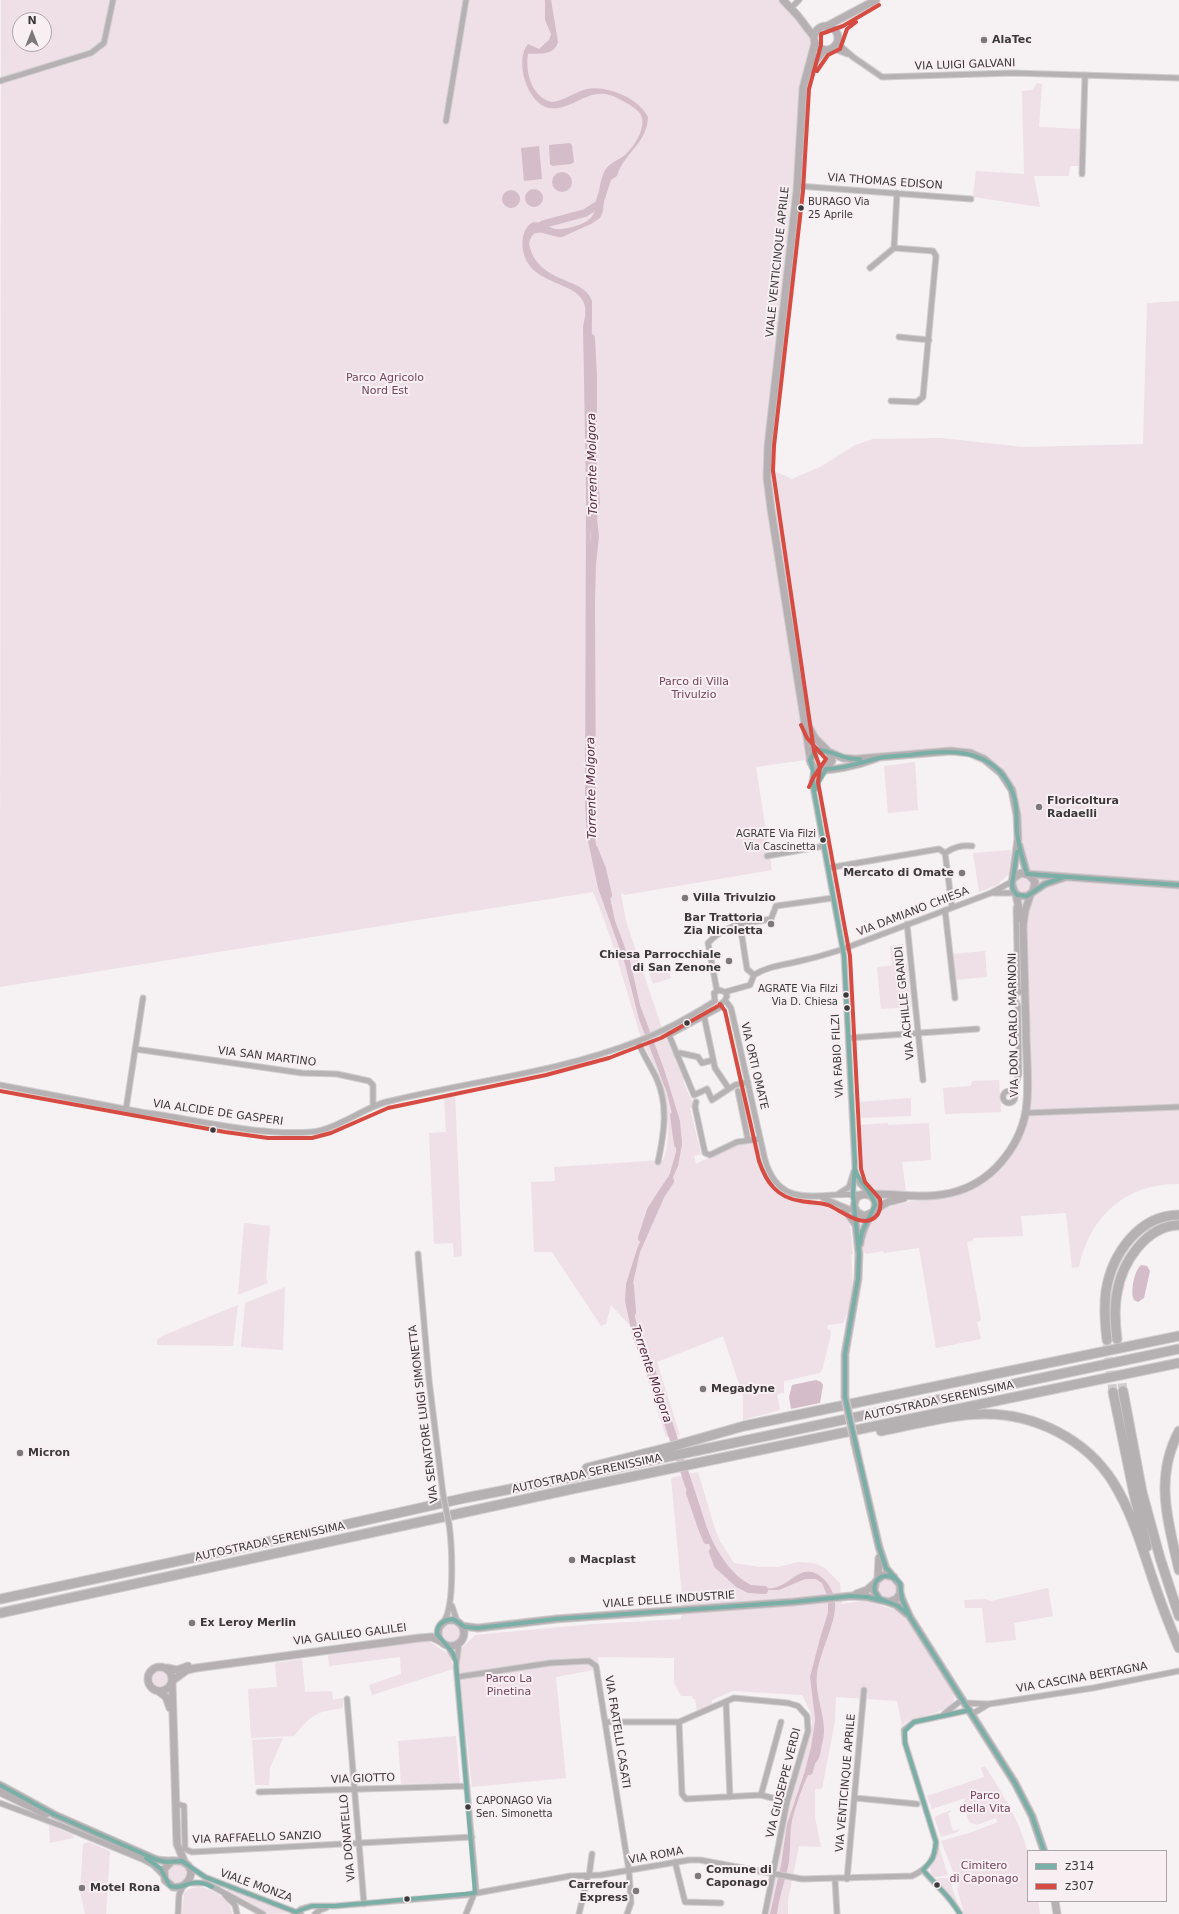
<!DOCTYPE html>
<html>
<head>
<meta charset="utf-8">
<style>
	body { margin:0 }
	#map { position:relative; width:1179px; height:1914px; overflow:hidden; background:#f6f1f3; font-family:"DejaVu Sans",sans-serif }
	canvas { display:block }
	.legend { position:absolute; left:1027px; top:1850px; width:140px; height:52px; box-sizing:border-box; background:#f8eff3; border:1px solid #ada6a9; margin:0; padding:5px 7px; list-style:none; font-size:12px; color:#3c393a }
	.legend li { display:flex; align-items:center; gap:8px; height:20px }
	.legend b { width:20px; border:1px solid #ada6a9 }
	.north { position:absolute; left:12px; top:12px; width:40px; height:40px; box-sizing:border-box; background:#f8eff3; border:1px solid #ada6a9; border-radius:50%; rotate:0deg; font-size:11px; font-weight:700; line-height:16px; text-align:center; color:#3c393a }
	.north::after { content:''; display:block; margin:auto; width:14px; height:18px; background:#7d797b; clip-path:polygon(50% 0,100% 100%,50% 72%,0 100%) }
</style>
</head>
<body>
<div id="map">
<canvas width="1179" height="1914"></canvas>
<ul class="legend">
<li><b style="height:5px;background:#79afa6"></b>z314</li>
<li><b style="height:5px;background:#d74c42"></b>z307</li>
</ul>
<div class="north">N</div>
</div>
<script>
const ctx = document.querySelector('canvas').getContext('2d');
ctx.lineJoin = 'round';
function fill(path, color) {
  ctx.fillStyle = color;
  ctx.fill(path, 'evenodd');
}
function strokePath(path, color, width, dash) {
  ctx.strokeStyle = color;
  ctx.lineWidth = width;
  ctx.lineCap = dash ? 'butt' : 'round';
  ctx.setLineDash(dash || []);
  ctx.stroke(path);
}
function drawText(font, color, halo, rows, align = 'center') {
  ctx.font = font + ' "DejaVu Sans",sans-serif';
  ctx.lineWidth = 4;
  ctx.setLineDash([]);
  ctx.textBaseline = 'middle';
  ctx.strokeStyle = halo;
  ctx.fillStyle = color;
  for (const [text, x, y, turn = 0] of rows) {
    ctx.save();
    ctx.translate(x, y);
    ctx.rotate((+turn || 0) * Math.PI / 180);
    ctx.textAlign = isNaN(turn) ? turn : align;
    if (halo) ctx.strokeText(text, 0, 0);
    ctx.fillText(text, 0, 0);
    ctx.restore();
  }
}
fill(new Path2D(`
	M1,0H779L806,27L812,40L802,78L795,186L792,204H789L791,229L763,466L792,479L822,466L855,445L873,439L941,438L1023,447L1143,444L1147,303L1179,301V1184C1137,1183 1102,1205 1086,1244C1083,1252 1080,1259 1079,1267L1072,1268L1066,1213L1021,1216L1023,1236L973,1238V1241L967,1242L981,1320L977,1322L981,1339L936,1348L919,1248L884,1253L883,1251L866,1254L863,1251C860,1185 934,1210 972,1189C992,1178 1008,1158 1020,1139C1025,1130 1027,1119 1030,1110L1026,918L1037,886L1036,880L1024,857L1022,845L1017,793L1006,773L993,761L980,753L965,749L950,747L806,760L756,767L772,870L625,895L621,893L626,921L662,1028L665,1027L687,1078L683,1081L694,1106L690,1108L701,1154L694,1156L696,1164L740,1143L758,1142C763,1160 765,1178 780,1191C785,1196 796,1198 803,1199C849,1202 850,1211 853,1254L851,1255C853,1277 854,1303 843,1323L828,1325L827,1328L831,1331L830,1339L822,1370L820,1373L784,1381V1393L777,1394L780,1410L743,1420V1396L723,1336L657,1362L680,1435L666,1437L631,1327L611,1305L606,1324L601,1326L552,1252H534L531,1182L555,1181L554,1167L663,1160C673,1140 666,1100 659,1079C654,1062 643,1046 638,1028C624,983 612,936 593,892L0,987ZM20,20H44V44H20Z
	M1037,83L1042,84L1039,127L1080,129L1079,166H1070L1069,176H1034L1040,207L973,197L976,171L1024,174L1022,91L1032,90Z
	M915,762L918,810L888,813L884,766Z
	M1011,850L1009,874L997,885L979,892L973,853Z
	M1024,875L1032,880V889L1023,894L1015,889V880Z
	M903,944L905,964L892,965L890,946Z
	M985,951L987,977L955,980L952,954Z
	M907,964L911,1007L881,1009L877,967Z
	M667,967L671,978L653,984L649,973Z
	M999,1080L1001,1112L945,1114L943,1088L971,1086L972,1081Z
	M455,1093L462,1256L454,1257L453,1243L434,1244L429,1133L446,1132L444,1097Z
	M911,1098V1116L859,1118L858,1102Z
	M888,1123V1125L929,1123L931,1160L902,1162L906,1192L872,1190L861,1181L857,1125Z
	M244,1223L270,1226L266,1278L268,1283L238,1295Z
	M285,1287L283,1350L241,1347L245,1303Z
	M238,1305L233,1346L157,1345V1340L162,1336Z
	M698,1472L715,1529L720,1541L734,1563L760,1567H778L798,1562L814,1563L825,1568L840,1583L842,1604L864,1601L896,1610L905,1617L954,1690L952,1691C965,1715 912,1713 902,1726L897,1701L836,1697L835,1721L822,1789H815V1817L821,1847L799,1846L788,1900V1914H767L787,1807L812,1723L811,1713L802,1695L733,1691L712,1700V1704L697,1711L695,1699H693L692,1696H681L674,1682V1658L598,1657L599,1669L556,1677L566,1778L472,1787L459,1668L460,1650L475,1635L593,1624L681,1619L683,1606L671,1478Z
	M877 1588a10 10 0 1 1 20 0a10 10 0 1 1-20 0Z
	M1048,1588L1053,1616L1014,1623L1016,1640L986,1643L982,1608H965L964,1600L984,1599L991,1601Z
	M441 1634a10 10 0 1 1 20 0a10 10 0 1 1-20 0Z
	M427,1640L450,1655L453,1669L372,1695L369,1685L401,1674L400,1657L329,1666L328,1655Z
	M302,1659L305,1692L332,1691L333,1700L343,1698V1708C315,1712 312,1714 294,1736L251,1738L248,1689L277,1687L275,1663Z
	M153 1679a8 8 0 1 1 16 0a8 8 0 1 1-16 0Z
	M456,1736L460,1783L401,1784L398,1741Z
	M283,1738L270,1768L269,1785H255L252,1740Z
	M985,1766C1001,1791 1023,1826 1028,1855C1030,1869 1028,1886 1028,1901H1038L1040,1914H964L957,1888L959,1887L941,1841L972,1832L998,1822L996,1818L977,1825L969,1822L963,1803L966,1798L932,1809L927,1796L984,1777L981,1768Z
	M951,1810V1812L948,1813L953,1831L960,1829L958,1832L941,1837L934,1817Z
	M49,1825L73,1835L74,1838L50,1843Z
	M88,1842L110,1851L106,1914H85L80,1892L83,1844Z
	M939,1846L948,1875L932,1878L930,1869L937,1854Z
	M167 1873a10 10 0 1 1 20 0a10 10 0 1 1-20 0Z
	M940,1878H949L959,1908L954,1900L934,1880Z
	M198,1887C210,1887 233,1900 232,1914H182L184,1893L189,1889Z
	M227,1889L285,1910L289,1913L267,1914L227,1891Z`), '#eee0e6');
fill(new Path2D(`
	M545,0H551L558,42C554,56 540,53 528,54C525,72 532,98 552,102C564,101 574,92 587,89C606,85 639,98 648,117C647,144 623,154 617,176L605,184L603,211L600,218L591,224L562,237C550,239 533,222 529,244C538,285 584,276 592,301L590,612L591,804L598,862L608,888L615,921L630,961L640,1005L664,1069L680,1121L682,1144L678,1166L640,1252L631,1292V1300L641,1343L653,1363L707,1528C716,1553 743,1598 777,1587C792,1582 801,1565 817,1574C828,1581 834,1591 835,1604C837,1620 819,1654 817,1674C814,1695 828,1721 823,1740C821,1746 821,1752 819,1758C817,1762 814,1764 812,1768C805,1778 798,1800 794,1813C789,1827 791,1845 789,1861C786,1879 779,1896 777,1914H770L781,1865L787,1824L806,1768L811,1762L818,1742L810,1677L821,1635L828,1613V1598L822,1583L816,1579H805L779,1590H759L739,1584L716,1561L685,1486L652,1387L633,1338L625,1301L626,1284L637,1249L670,1173L676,1152L677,1134L667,1093L639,1019L625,964L598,888L587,836L585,804L586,489L583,326C600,275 530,294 523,250C522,243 522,235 526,229C534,215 545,227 555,229C564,230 579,226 587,221C601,214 596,183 606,169C611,162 619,160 625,155C635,146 649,124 639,112C634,107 627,103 621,100C591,81 576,111 549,108C527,104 514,60 528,44L539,49L549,40L551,34L545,20Z
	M570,143L572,145L574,162L571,164L552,166L550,164L549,145Z
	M539,146L542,179L524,181L521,148Z
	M552 182a10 10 0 1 1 20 0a10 10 0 1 1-20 0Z
	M525 198a9 9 0 1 1 18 0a9 9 0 1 1-18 0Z
	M502 199a9 9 0 1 1 18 0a9 9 0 1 1-18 0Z
	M1141,1265L1147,1266L1150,1271L1144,1298L1138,1302L1134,1300C1130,1293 1134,1271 1141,1265Z
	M816,1380L821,1382L823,1385L820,1403L791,1409L789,1397L792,1385Z`), '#d4bcc8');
strokePath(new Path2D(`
	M536,229L544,224L585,213L599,204L609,173
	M591,338L593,377V465L596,502L593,519L595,536L592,564L591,601L592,819
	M594,849L602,869L608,895
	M674,1116L678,1144
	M642,1238L651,1210L670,1181
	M630,1286L632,1312
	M690,1493L702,1528L707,1540
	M713,1552L718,1565L739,1584L749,1589L764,1590
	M809,1771L815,1748L819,1722`), '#d4bcc8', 8);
strokePath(new Path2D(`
	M1117,1343L1123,1391
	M1107,1344L1113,1392`), '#d1ccce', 9, [9, 4.5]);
const street = new Path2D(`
	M791,8L799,0
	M837,43L853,57L882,77L1013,73L1179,78
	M832,48L847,54
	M0,81L91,53L104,43L113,0
	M446,121L466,0
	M1082,174L1085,75
	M798,186L971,199
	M870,268L894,248L897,193
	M899,337L929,340
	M891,401L917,402L923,397L936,256L933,251L894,248
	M814,768L812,782L844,956L855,1170L859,1183L871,1195
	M815,790L818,781L826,769
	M945,853C954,847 961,845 972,846
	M767,856L824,846
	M828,868L939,849L945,853L952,907
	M994,893H1015
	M1016,908L1018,992H1021
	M945,910L955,998
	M740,924L747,969L754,975
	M907,924L923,1080
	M754,975C768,966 784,965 800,961C814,958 828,954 843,949L991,893L1013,881
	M717,991L708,943C727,923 745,924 771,919L776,906L833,898
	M725,992L750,985L754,975
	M725,1000L731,1008L765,1160C776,1198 800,1198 833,1195C843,1194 852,1195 861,1194
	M715,1001L714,993L719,990L725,992L727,996L725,1000
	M722,1003L719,1008L669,1035L694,1095L707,1089L712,1100L735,1085L748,1082
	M704,1016L715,1068L729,1089
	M848,1038L977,1029
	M638,1042C643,1054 650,1065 656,1077C669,1105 664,1134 658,1162
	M135,1049L302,1073L337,1074L369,1081L373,1085V1107
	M677,1055L680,1053L698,1057L702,1063L713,1060
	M0,1085L141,1112C197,1119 254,1136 311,1132C333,1131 364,1108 386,1102C470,1081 557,1073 638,1041C665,1031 691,1016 715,1001
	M1003 1097a6 6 0 1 1 12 0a6 6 0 1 1-12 0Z
	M738,1091L748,1140
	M1013,1092L1019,1074L1018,1006L1014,997L1018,992
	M696,1102L695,1107L705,1153L710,1155L737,1142L760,1139
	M126,1109L143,998
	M1025,1113L1179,1107
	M838,1194L849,1187L854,1171
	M853,1197V1179
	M823,1198L856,1212
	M843,1208L854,1224
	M418,1254L429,1380L443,1494
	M452,1606L457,1621
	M444,1621C455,1606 452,1544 449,1524
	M459,1643L456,1666L476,1889L466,1914
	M447,1645L455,1659
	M457,1677L550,1663L589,1661L596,1666L629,1871L631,1903L627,1914
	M347,1699L364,1904
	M726,1702L730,1797
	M965,1703L989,1704L1093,1688L1179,1671
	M944,1714L963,1699
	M972,1714L989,1704
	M606,1722H679L734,1698L788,1703L798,1706L807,1716L808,1731L787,1802L765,1914
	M679,1722L682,1794L686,1799L761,1795L787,1802
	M259,1792L467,1786
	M761,1795L781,1722
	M855,1798L917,1804
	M0,1803L62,1826L144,1860L153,1865L163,1875
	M176,1804L184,1806L185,1849L192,1852L472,1837
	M675,1862L685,1902L721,1903
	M190,1867L205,1877L301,1914
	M923,1870C935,1885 951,1897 960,1914
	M589,1876L592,1854
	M835,1879L837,1914
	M847,1879L864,1690
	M187,1883H206L263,1914
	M225,1895L235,1905L237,1914
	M178,1914L179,1895L183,1886
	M294,1914L301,1909L312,1906H335L466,1895L570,1876L601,1875L689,1860H700L802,1879L912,1876C927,1869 936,1859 936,1842L905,1743L904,1730L914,1722L970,1710
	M315,1914L320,1910L326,1908
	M579,1914L588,1876`);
const secondary = new Path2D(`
	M783,0L798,16L814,37
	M827,26L876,0
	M814 38a12 12 0 1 1 24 0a12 12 0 1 1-24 0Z
	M811,70L816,60L824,50
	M806,722L815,738L827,750
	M877,758C864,763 824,775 813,767L810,760L813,752L822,749L843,758L856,759L951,751L970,753L984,759L1001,773L1012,790L1017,815L1018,839L1012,884L1015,893L1020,896H1027L1045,884L1066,877
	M811,763L771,509L767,478L768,446L797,190L803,88L815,43
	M826,769L832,761L829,752
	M1019,845L1027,874
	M1027,874L1179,885
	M1014,878L1021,873L1029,875L1035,882L1033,891
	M1016,894L1021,919
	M865,1194C898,1193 926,1201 958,1191C996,1179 1024,1141 1027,1102C1029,1078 1026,1053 1026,1029C1025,994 1024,960 1023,926L1025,911L1031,893
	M874,1210L888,1202L904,1198
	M860,1244C861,1235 864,1228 868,1220C870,1216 874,1211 875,1207C877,1195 864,1191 856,1198L854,1206L857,1212L864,1216L873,1212
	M845,1397V1354L858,1279L859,1254L854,1206
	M878,1578L879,1558
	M900,1592L902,1599L910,1617L1015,1783L1032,1816L1044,1851
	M856,1594L867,1590L875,1583
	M880,1600L874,1591L876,1581L884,1575L894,1577
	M888,1602L896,1605L907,1614
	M438 1633a13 13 0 1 1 26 0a13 13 0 1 1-26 0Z
	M462,1626L478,1628L556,1619L793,1602L851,1596L867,1597L889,1602L896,1599L900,1594V1585L886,1568L879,1547L855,1444
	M148 1679a12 12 0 1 1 24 0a12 12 0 1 1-24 0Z
	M167,1668L177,1670L188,1666
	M172,1681L187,1670L196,1668L419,1638L432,1637L440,1641
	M172,1682L177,1844L185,1863
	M158,1691L166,1697L170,1708
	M0,1785L55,1815L155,1859C166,1863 176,1859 183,1862C199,1869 188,1890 173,1887L165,1880L164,1869L171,1862
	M0,1792L46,1814
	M1055,1901L1057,1914`);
const highway = new Path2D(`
	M1117,1339C1115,1324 1114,1308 1117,1293C1122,1262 1146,1226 1179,1225
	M1107,1340C1105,1324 1104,1307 1106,1291C1112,1254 1139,1215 1179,1215
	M1123,1391L1142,1492L1160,1558L1179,1616
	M1113,1392L1134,1494L1147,1547
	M881,1431C914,1425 950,1414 985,1414C1035,1414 1086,1439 1113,1482C1135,1517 1145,1559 1159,1597C1165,1614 1172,1631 1179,1648
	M1179,1431C1154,1478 1168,1521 1179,1570
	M587,1468L667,1448L744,1426L1179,1336
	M0,1599L281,1539L465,1498L572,1477L1179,1349
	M0,1613L572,1489L1179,1363`);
strokePath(street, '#d0cdce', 7);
strokePath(secondary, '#d0cdce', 9);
strokePath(highway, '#d0cdce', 11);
strokePath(street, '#b6b2b4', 5);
strokePath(secondary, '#b6b0b3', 7);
strokePath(highway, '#b5b0b2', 9);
const streetBridge = new Path2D(`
	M443,1494L449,1524`);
const secondaryBridge = new Path2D(`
	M845,1397L855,1444`);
strokePath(streetBridge, '#d0cdce', 7, []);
strokePath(secondaryBridge, '#d0cdce', 9, []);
strokePath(streetBridge, '#b6b2b4', 5);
strokePath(secondaryBridge, '#b6b0b3', 7);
strokePath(new Path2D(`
	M814,791C812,780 815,770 810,760L815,751C827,747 844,761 860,759
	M1017,852L1012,885L1013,890L1017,895L1027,896L1045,884L1064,877
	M855,1169C859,1183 872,1191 875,1205L862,1232L860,1244
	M888,1602C861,1594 879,1563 899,1582
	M0,1785L55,1815L155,1859L166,1862L182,1861L205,1877L296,1912L312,1906H335L475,1893
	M1044,1851L1032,1816L1015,1783L910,1617L902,1599L900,1583L886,1568L879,1547L845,1397V1354L858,1279L859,1254L853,1195L855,1162L844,956L814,791L826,769C845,769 861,762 879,758C889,756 900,756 910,755C948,749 994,747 1012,791C1018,804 1016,819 1017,833C1019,847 1023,861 1027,874L1179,885
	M146,1858L160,1868L170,1886C185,1891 190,1875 212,1887
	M923,1870L933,1858L936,1842L905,1743V1731L914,1722L970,1710
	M923,1870L948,1897L960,1914
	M475,1893L456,1663L453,1653L437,1634C437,1624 444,1620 453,1619L465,1627L478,1628L556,1619L793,1602L851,1596L867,1597L888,1602L898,1606L910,1616`), '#79afa6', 4);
strokePath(new Path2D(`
	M817,71L828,55L840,49L847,29L856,22
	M801,725L807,738L826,759L813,778L809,787
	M720,1004L725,1011L759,1161C766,1182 777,1198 801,1201C810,1203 819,1202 828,1205C841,1210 865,1232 878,1214C881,1209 881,1205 880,1199L865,1182L861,1169L850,956L818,782L820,767L814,751L773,471L774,446L803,191L809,89L821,45V34L843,26L879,5
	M0,1091L225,1132L268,1138H312L331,1133L388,1108L546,1075L609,1058L661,1038L718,1006`), '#d74c42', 4);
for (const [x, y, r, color] of [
	[984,40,4,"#7d797b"],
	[801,208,3.5,"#3c393a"],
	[1039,807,4,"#7d797b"],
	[823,840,3.5,"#3c393a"],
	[962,873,4,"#7d797b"],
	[685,898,4,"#7d797b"],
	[771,924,4,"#7d797b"],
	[729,961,4,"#7d797b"],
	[846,995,3.5,"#3c393a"],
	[847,1008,3.5,"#3c393a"],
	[687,1023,3.5,"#3c393a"],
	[213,1130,3.5,"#3c393a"],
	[703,1389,4,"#7d797b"],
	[20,1453,4,"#7d797b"],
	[572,1560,4,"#7d797b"],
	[192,1623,4,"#7d797b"],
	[468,1807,3.5,"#3c393a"],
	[698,1876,4,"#7d797b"],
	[937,1885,3.5,"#3c393a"],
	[82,1888,4,"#7d797b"],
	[636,1891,4,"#7d797b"],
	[407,1899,3.5,"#3c393a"]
]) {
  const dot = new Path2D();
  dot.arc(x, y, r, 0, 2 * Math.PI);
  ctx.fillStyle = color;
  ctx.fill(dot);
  strokePath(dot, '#f8eff3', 1.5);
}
drawText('10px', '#3c393a', '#f8eff3', [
	["BURAGO Via",808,202],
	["25 Aprile",808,215],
	["AGRATE Via Filzi",816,834,"right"],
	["Via Cascinetta",816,847,"right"],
	["AGRATE Via Filzi",838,989,"right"],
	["Via D. Chiesa",838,1002,"right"],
	["CAPONAGO Via",476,1801],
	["Sen. Simonetta",476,1814]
], 'left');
drawText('bold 11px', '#3c393a', '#f8eff3', [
	["AlaTec",992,40],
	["Floricoltura",1047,801],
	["Radaelli",1047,814],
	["Mercato di Omate",954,873,"right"],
	["Villa Trivulzio",693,898],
	["Bar Trattoria",763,918,"right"],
	["Zia Nicoletta",763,931,"right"],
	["Chiesa Parrocchiale",721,955,"right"],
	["di San Zenone",721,968,"right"],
	["Megadyne",711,1389],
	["Micron",28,1453],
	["Macplast",580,1560],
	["Ex Leroy Merlin",200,1623],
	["Comune di",706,1870],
	["Caponago",706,1883],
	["Carrefour",628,1885,"right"],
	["Express",628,1898,"right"],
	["Motel Rona",90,1888]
], 'left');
drawText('11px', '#3c393a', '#f8eff3', [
	["VIA LUIGI GALVANI",965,65,-2],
	["VIA THOMAS EDISON",885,182,4],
	["VIALE VENTICINQUE APRILE",778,262,-84],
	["VIA DAMIANO CHIESA",913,912,-21],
	["VIA ACHILLE GRANDI",905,1003,-96],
	["VIA DON CARLO MARNONI",1014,1025,-91],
	["VIA FABIO FILZI",838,1056,-93],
	["VIA SAN MARTINO",267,1057,7],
	["VIA ORTI OMATE",754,1066,77],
	["VIA ALCIDE DE GASPERI",218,1113,8],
	["AUTOSTRADA SERENISSIMA",939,1401,-12],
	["VIA SENATORE LUIGI SIMONETTA",424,1414,-97],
	["AUTOSTRADA SERENISSIMA",587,1474,-12],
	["AUTOSTRADA SERENISSIMA",270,1542,-12],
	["VIALE DELLE INDUSTRIE",669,1600,-4],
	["VIA GALILEO GALILEI",350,1635,-7],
	["VIA CASCINA BERTAGNA",1082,1678,-10],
	["VIA FRATELLI CASATI",617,1732,81],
	["VIA GIOTTO",363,1779,-2],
	["VIA GIUSEPPE VERDI",784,1783,-76],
	["VIA VENTICINQUE APRILE",846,1783,-85],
	["VIA RAFFAELLO SANZIO",257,1838,-2],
	["VIA DONATELLO",348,1838,-95],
	["VIA ROMA",656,1856,-10],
	["VIALE MONZA",256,1886,20]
]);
drawText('11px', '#74455e', '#f8eff3', [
	["Parco Agricolo",385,378],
	["Nord Est",385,391],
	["Parco di Villa",694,682],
	["Trivulzio",694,695],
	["Parco La",509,1679],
	["Pinetina",509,1692],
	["Parco",985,1796],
	["della Vita",985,1809],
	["Cimitero",984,1866],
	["di Caponago",984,1879]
]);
drawText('italic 12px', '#552a42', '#f8eff3', [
	["Torrente Molgora",593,464,-91],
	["Torrente Molgora",592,788,-91],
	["Torrente Molgora",651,1374,71]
]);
</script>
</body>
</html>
